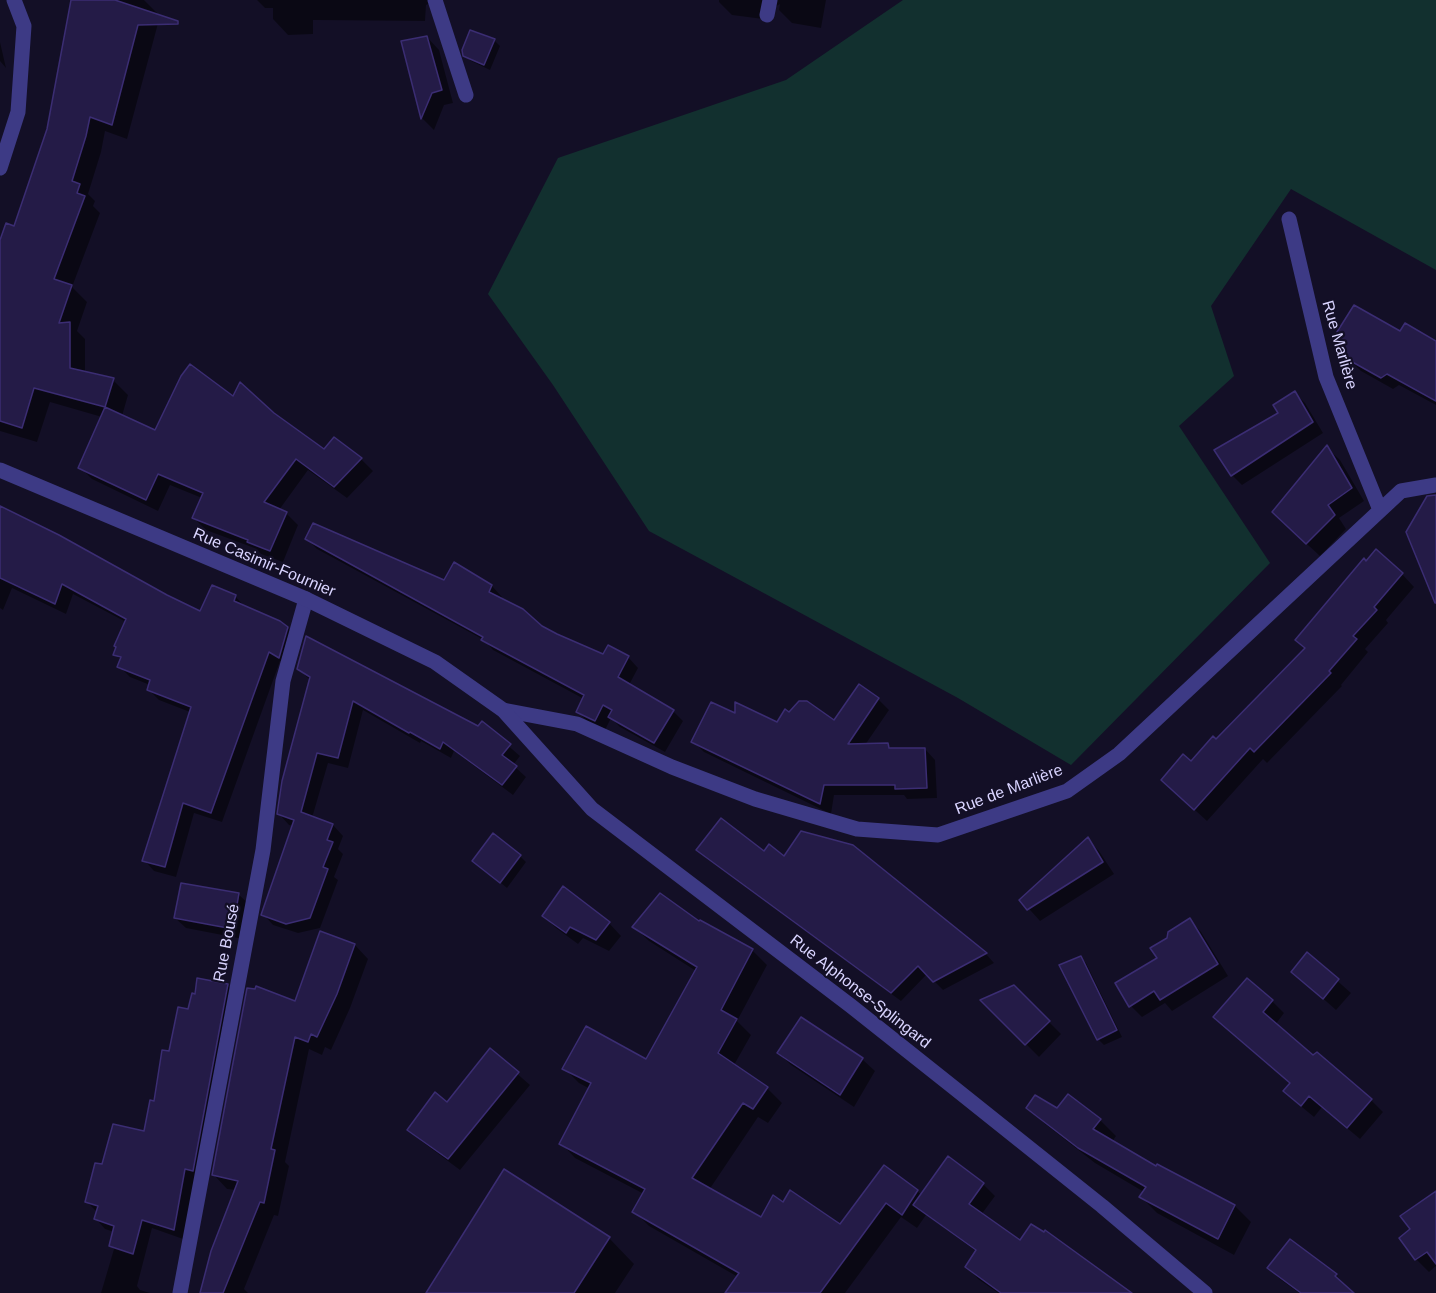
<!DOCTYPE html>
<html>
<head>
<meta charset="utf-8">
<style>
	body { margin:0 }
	canvas { display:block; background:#130f26 }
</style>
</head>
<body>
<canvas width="1436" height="1293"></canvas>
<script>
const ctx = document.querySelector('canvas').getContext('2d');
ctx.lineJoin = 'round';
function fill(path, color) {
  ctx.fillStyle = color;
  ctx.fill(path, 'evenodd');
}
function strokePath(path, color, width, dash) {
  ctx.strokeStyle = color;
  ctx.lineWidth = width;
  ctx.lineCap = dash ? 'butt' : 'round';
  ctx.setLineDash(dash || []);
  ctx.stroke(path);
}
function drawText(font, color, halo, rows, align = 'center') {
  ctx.font = font + ' Helvetica,sans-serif';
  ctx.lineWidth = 4.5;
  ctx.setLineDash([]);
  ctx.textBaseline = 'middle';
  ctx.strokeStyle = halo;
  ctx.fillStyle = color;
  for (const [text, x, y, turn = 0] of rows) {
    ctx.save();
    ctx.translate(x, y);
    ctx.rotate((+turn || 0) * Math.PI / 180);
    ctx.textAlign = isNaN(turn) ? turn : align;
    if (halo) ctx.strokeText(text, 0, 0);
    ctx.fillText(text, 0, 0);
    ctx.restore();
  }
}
fill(new Path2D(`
	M903,0H1436V270L1291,189L1211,306L1234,376L1179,426L1270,563L1071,765L958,698L649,531L553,385L488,294L558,158L786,80Z`), '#12302f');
fill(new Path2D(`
	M73,0H144L160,16L127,139L105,131L101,152L88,194L95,201L93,206L100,213L72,287L87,302L77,331L85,339V373L113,380L128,395L122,416L155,432L233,399L273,414L325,451L361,459L373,471L347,498L308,470L279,510L286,513L298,525L283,562L261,554L257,549L206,530L194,518L202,498L170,485L158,511L92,479L80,467L102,417L50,402L37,442L0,431V244L15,228L48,129Z
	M257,0H437L426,5L425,21L313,20V34L288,35L273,19V8H265Z
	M719,0H826L821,28L792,23L779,10L780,4L775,7L763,19L732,15L719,2Z
	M427,37L439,50L453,103L444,105L434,130L422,118L402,42Z
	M494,40L500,46L490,70L471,61L465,55Z
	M0,42L6,68L0,61Z
	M1400,333L1436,343V405L1399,385L1393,389L1361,371L1348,358Z
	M1295,393L1305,403L1323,433L1242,485L1232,475Z
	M1327,448L1340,460L1364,501L1339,518L1346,529L1320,556L1286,525Z
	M0,506L201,613L235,596L246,608L287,628L298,638L290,667L280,661L222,822L194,813L176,877L154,871L144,860L190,712L159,700L148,689L150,685L130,677L119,666L122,661L115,654L126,622L73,594L66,614L12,588L3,610L0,608Z
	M307,539L445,582L455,564L492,586L502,597L500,600L541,627L604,656L628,657L638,668L629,685L673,711L683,721L665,752L620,727L611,718L605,730L588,722L578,712L584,699L493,650L484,640L317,549Z
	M1367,563L1402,574L1414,587L1386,620L1388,623L1365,649L1368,652L1341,685L1342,686L1267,763L1263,759L1207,821L1175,792L1191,763L1216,741L1306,649Z
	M298,668L478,728L482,723L520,756L513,765L526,777L513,795L454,751L451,758L421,741L420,743L363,710L348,768L328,763L312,818L333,825L343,836L338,849L343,854L334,877L338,880L320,928L298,933L273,925L263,914L294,826L289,825L279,814L310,680Z
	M878,699L889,710L865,745H888L893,750L925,749L935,760L937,798L907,799L904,795H834L831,814L704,752L693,741L736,715L778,724L802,700L835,722Z
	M1088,840L1099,851L1114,874L1040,921L1021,900Z
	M853,846L986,954L994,963L943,990L927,974L901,1001L707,859L698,850L764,853L784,858Z
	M520,856L526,862L507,888L474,861Z
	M563,888L609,923L621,936L609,951L583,938L578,944L556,928L544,916Z
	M238,894L249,904L243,939L186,928L175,918Z
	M1190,920L1201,932L1228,976L1172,1011L1165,1003L1142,1017L1131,1006L1159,958L1168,939Z
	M701,922L752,950L767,965L737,1021L751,1035L734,1065L767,1088L782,1103L768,1123L758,1117L709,1190L762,1219L783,1204L841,1226L885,1167L922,1195L948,1159L983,1184L995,1196L981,1215L1020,1242L1044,1234L1046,1232L1071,1249L1123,1293H998L978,1279L967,1267L977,1252L926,1215L917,1228L901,1217L845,1293H731L738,1277L649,1226L634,1211L644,1194L575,1158L561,1143L590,1089L579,1083L564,1068L646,1061L696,971L649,941L634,927L700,924Z
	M355,945L368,959L350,1008L331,1050L325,1047L322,1055L309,1049L285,1162L289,1166L278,1216L274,1215L244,1289L248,1293H200L236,1190L227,1189L214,1175L296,1003Z
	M1307,954L1351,993L1336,1010L1293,972Z
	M1080,957L1086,963L1122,1037L1104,1045L1098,1039Z
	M227,985L237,995L183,1239L152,1228L137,1286L140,1290L150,1293H101L114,1249L110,1245L114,1232L105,1229L96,1219L97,1212L87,1202L103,1166L145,1133L170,1053L190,1011Z
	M1014,987L1061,1034L1039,1057L983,1001Z
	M1272,1001L1284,1013L1275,1025L1314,1058L1371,1100L1383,1112L1360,1139L1322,1107L1314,1117L1297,1103L1291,1084L1215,1017Z
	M490,1050L530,1085L460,1170L421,1141L409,1130L447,1104Z
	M779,1053L862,1059L875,1071L854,1107L791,1065Z
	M1028,1108L1058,1110L1100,1120L1116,1136L1112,1142L1157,1168L1158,1166L1235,1206L1251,1222L1234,1255L1157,1213L1141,1197L1144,1192L1095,1163L1045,1124Z
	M505,1171L609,1238L634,1264L615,1293H428Z
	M1436,1193V1266L1429,1272L1416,1259L1412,1230Z
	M1290,1241L1336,1275L1352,1293H1299L1281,1280L1269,1268Z`), '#0007');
const building = new Path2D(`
	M71,0H115L178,21V24L138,25L112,125L90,117L86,136L72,181L80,184L77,193L85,196L54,279L72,285L59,323L70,322V368L114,378L105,407L34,388L22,428L0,421V240L6,223L14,226L47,129Z
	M470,30L495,39L484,65L463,56L462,50Z
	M427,36L442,90L432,93L421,119L401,41Z
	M1354,305L1400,331L1405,323L1436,341V401L1387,374L1381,378L1347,359L1337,332Z
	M190,364L233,396L240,382L274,413L324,449L334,437L362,458L334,487L296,459L264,502L287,512L270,551L247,542L248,540L192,518L203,493L158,474L146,500L78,468L105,407L155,430L181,376Z
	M1295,391L1313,422L1231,476L1214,450L1278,413L1273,405Z
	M1327,445L1352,488L1328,505L1335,515L1306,544L1272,512Z
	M1436,495V603H1435L1406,532L1427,496Z
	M0,506L59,535L167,595L200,611L212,585L236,595L234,601L280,621L288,627L279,658L269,652L211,813L183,803L165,867L142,861L191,707L147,690L150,680L117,667L121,657L113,655L116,647L114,646L126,619L62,584L55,604L0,578Z
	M313,523L444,580L454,562L492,585L489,592L523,609L542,626L557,634L603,654L608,645L629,656L618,677L674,710L654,743L608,717L612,710L603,705L595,721L576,712L584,695L481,640L483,637L305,539Z
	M1376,549L1403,573L1374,607L1377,610L1353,636L1357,639L1329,671L1331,673L1254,752L1250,748L1194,810L1161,780L1183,754L1191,761L1213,736L1216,739L1305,648L1295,640L1364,558L1366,561Z
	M306,636L478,726L482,721L511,744L502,755L517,766L502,785L443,742L440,749L410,732L409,733L353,701L338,758L317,753L301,812L333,824L327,840L333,842L323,867L328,869L310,918L286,924L261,915L294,820L277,814L282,781L310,677L297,669Z
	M859,684L879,698L848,744L888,743L889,748H925L927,788L895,789V785H824L820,804L691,742L711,702L735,713V702L777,722L785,709L789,712L799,701H807L834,720Z
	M721,818L764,851L769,844L784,856L801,831L853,845L987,953L933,982L918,966L891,993L696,850Z
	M493,833L521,855L500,883L472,861Z
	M1088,837L1103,862L1027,910L1019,900Z
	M181,883L239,893L233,929L174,918Z
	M563,886L610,922L596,940L570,927L566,933L542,916Z
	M660,893L699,921L700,920L753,949L721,1010L737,1019L718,1053L768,1087L753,1109L743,1103L692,1178L761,1217L773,1195L783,1202L790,1190L840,1224L884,1165L918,1190L902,1215L886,1203L820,1293H725L739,1273L632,1212L645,1189L559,1144L591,1083L562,1069L586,1026L646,1059L697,967L632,927Z
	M1190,918L1218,964L1160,1000L1154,991L1129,1007L1115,983L1157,958L1150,948L1167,938L1168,932Z
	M320,931L355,944L337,994L317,1037L311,1034L308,1042L295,1037L271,1149L275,1150L264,1203L260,1202L223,1293H200L211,1251L238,1181L212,1175L247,988L255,989L256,986L295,1001Z
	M1307,952L1339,979L1323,999L1291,972Z
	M1081,956L1117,1030L1097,1040L1059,965Z
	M197,978L228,984L193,1171L185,1169L174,1230L142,1220L133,1254L109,1246L114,1226L94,1219L98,1206L85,1202L95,1163L102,1164L113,1124L144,1131L150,1100L154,1101L162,1050L169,1051L178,1007L188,1009L192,993L195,994Z
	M1247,978L1273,1000L1263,1012L1313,1055L1317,1052L1372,1099L1347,1128L1309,1096L1301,1106L1283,1091L1290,1083L1213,1017Z
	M1014,985L1050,1021L1025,1045L980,1000Z
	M801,1017L863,1058L840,1095L777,1053Z
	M490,1048L519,1072L448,1159L407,1130L435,1092L447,1102Z
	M1068,1094L1101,1119L1093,1129L1156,1166L1157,1164L1235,1205L1218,1239L1139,1197L1146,1187L1078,1148L1026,1108L1035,1095L1057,1108Z
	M948,1156L984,1183L969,1204L1020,1240L1031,1224L1044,1232L1045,1230L1132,1293H1001L965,1267L976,1250L913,1205Z
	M504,1169L610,1237L574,1293H426Z
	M1436,1191V1264L1427,1252L1415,1260L1399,1238L1410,1229L1400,1216Z
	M1290,1239L1337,1274L1335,1276L1354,1293H1301L1267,1268Z`);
fill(building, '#241b47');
strokePath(building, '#3b2d73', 1.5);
strokePath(new Path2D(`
	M435,0L466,95
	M767,15L770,0
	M0,168L18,112L24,26L14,0
	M1289,219L1326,377L1380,510
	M503,710L577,724L672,767L755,799L857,829L938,835L1067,791L1119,754L1401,491L1436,485
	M180,1293L263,850L283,681L306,599`), '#3d3a85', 15);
strokePath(new Path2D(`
	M0,470L306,599L435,662L503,710L592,809L851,1006L953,1087L1102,1206L1205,1293`), '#3d3a85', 15);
drawText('16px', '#d9d4ff', '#130f26', [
	["Rue Marlière",1339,345,74],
	["Rue Casimir-Fournier",264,563,23],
	["Rue de Marlière",1009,790,-21],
	["Rue Bousé",227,943,-79],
	["Rue Alphonse-Splingard",860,992,38]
]);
</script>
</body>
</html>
